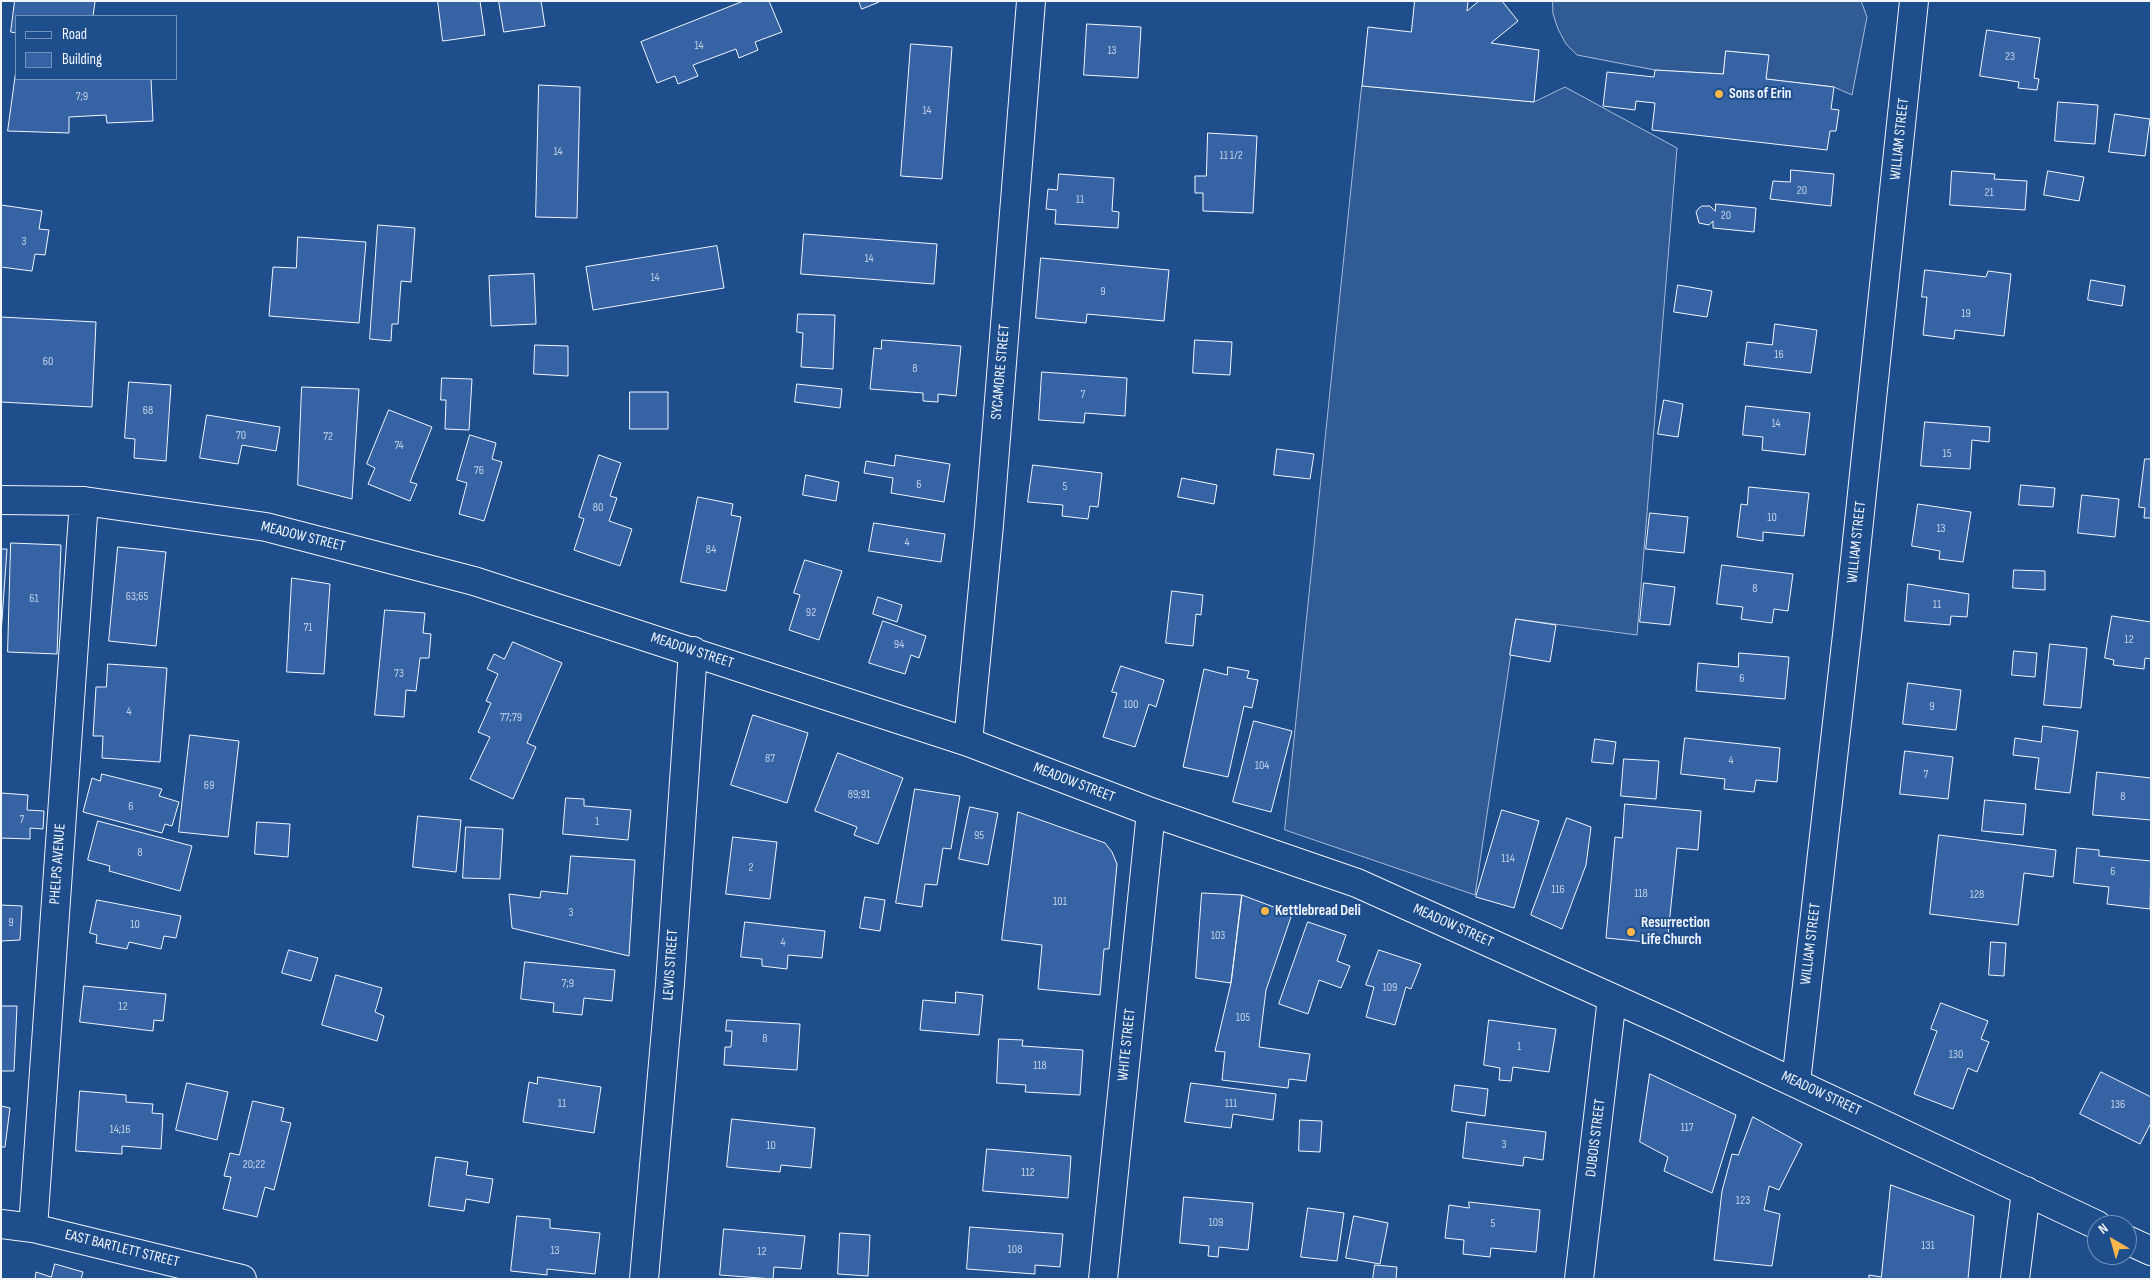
<!DOCTYPE html>
<html>
<head>
<meta charset="utf-8">
<style>
	body { margin:0 }
	#map { position:relative; width:2152px; height:1280px; overflow:hidden; background:#1f4e8c; font-family:"Sofia Sans Condensed",sans-serif }
	canvas { display:block }
	.frame { position:absolute; inset:0; border:2px solid #f2f6ff; pointer-events:none }
	.legend { position:absolute; left:15px; top:15px; width:162px; height:65px; box-sizing:border-box; background:#1f4e8c; border:1px solid #7391ba; margin:0; padding:6px 9px; list-style:none; font-size:15px; color:#f2f6ff }
	.legend li { display:flex; align-items:center; gap:10px; height:25px }
	.legend b { width:25px; border:1px solid #7391ba }
	.north { position:absolute; left:2087px; top:1215px; width:50px; height:50px; box-sizing:border-box; background:#1f4e8c; border:1px solid #7391ba; border-radius:50%; rotate:322deg; font-size:14px; font-weight:700; line-height:20px; text-align:center; color:#f2f6ff }
	.north::after { content:''; display:block; margin:auto; width:18px; height:22px; background:#ffb74d; clip-path:polygon(50% 0,100% 100%,50% 72%,0 100%) }
</style>
</head>
<body>
<div id="map">
<canvas width="2152" height="1280"></canvas>
<div class="frame"></div>
<ul class="legend">
<li><b style="height:6px;background:#1f4e8c"></b>Road</li>
<li><b style="height:14px;background:#3563a3"></b>Building</li>
</ul>
<div class="north">N</div>
</div>
<script>
const ctx = document.querySelector('canvas').getContext('2d');
ctx.lineJoin = 'round';
function fill(path, color) {
  ctx.fillStyle = color;
  ctx.fill(path, 'evenodd');
}
function strokePath(path, color, width, dash) {
  ctx.strokeStyle = color;
  ctx.lineWidth = width;
  ctx.lineCap = dash ? 'butt' : 'round';
  ctx.setLineDash(dash || []);
  ctx.stroke(path);
}
function drawText(font, color, halo, rows, align = 'center') {
  ctx.font = font + ' "Sofia Sans Condensed",sans-serif';
  ctx.lineWidth = 4;
  ctx.setLineDash([]);
  ctx.textBaseline = 'middle';
  ctx.strokeStyle = halo;
  ctx.fillStyle = color;
  for (const [text, x, y, turn = 0] of rows) {
    ctx.save();
    ctx.translate(x, y);
    ctx.rotate((+turn || 0) * Math.PI / 180);
    ctx.textAlign = isNaN(turn) ? turn : align;
    if (halo) ctx.strokeText(text, 0, 0);
    ctx.fillText(text, 0, 0);
    ctx.restore();
  }
}
const built = new Path2D(`
	M1553,1H1861L1867,17L1852,95L1834,87L1766,79L1768,55L1726,51L1723,74L1655,70L1577,55L1566,44L1558,29L1553,14Z
	M1362,86L1534,102L1565,87L1677,148L1637,635L1516,619L1475,895L1285,830Z`);
fill(built, '#305b95');
strokePath(built, '#a8bbd7', 1);
const building = new Path2D(`
	M15,1H92L95,2L93,16H16V33L11,32Z
	M438,1H480L485,35L443,41Z
	M499,1H541L545,26L504,32Z
	M744,1H769L782,32L755,42L758,50L739,58L736,49L693,65L698,76L678,84L675,76L657,83L641,42Z
	M859,1H878L879,2L862,9Z
	M1415,1H1468L1467,11L1479,1H1502L1518,21L1491,43L1539,50L1534,102L1362,86L1368,27L1411,32Z
	M1087,24L1141,27L1138,78L1084,75Z
	M1987,30L2040,38L2034,78L2039,79L2037,90L2018,88L2019,82L1980,76Z
	M911,44L952,47L942,179L901,176Z
	M1726,51L1769,55L1766,79L1834,87L1831,109L1839,110L1836,131H1830L1827,150L1652,130L1655,103L1636,101L1635,110L1603,106L1607,72L1654,77L1655,70L1723,74Z
	M16,70V79H151L153,121L107,123L106,115L69,117V133L8,131Z
	M539,85L580,87L577,218L536,217Z
	M2058,102L2098,105L2095,144L2055,141Z
	M2115,114L2150,119L2145,156L2109,152Z
	M1208,133L1257,136L1253,213L1203,211V193H1195V176H1206Z
	M1791,170L1834,174L1831,206L1770,199L1773,181L1790,182Z
	M1952,171L1995,174L1994,179L2027,181L2025,210L1950,205Z
	M2048,171L2084,177L2079,201L2044,195Z
	M1059,174L1114,178L1112,211L1119,212L1118,228L1055,224L1056,210L1046,209L1048,189L1057,190Z
	M1716,204L1756,208L1754,232L1713,228V221L1709,225L1699,223L1696,212L1699,208L1702,206H1710L1715,211Z
	M1,205L42,211L39,229L49,230L45,255L35,254L32,271L1,267Z
	M378,225L415,228L411,282L401,281L398,324H392L391,341L370,339Z
	M804,234L937,244L934,284L801,274Z
	M298,237L366,242L359,323L269,316L273,267L296,268Z
	M717,246L724,288L593,310L586,267Z
	M1041,258L1169,270L1164,321L1087,314L1086,323L1036,318Z
	M1925,270L1986,277L1988,271L2011,274L2004,336L1955,330L1954,339L1923,335L1927,297H1922Z
	M534,274L536,324L491,326L489,276Z
	M2091,280L2125,286L2122,306L2088,300Z
	M1678,285L1712,291L1707,317L1674,312Z
	M798,314L835,315L833,369L801,367L803,333L797,332Z
	M1,317L96,322L92,407L1,402Z
	M1775,324L1817,330L1811,373L1744,365L1747,342L1772,345Z
	M882,340L961,346L956,396L938,394V402L923,401V393L870,389L874,348L881,349Z
	M1195,340L1232,342L1230,375L1193,373Z
	M535,345L568,346V376L534,374Z
	M1042,372L1127,378L1125,416L1085,413L1084,423L1039,420Z
	M442,378L472,379L469,430L445,429L446,400H441Z
	M129,382L171,385L166,461L134,458L135,439L125,438Z
	M797,384L842,389L840,408L795,402Z
	M302,387L359,389L352,499L298,485Z
	M630,392H668V429H630Z
	M1664,400L1683,404L1678,437L1658,434Z
	M1746,406L1810,413L1805,455L1762,450L1763,437L1743,435Z
	M389,410L432,427L410,482L417,484L410,501L368,484L375,468L367,464Z
	M207,415L280,427L276,451L242,445L238,464L200,458Z
	M1925,422L1990,427L1989,442L1972,440L1970,469L1921,466Z
	M470,435L496,443L492,459L502,462L484,521L459,514L467,483L457,480Z
	M1277,449L1314,454L1310,479L1274,475Z
	M599,455L621,463L610,496L617,498L609,521L632,529L620,566L574,550L584,519L579,517Z
	M896,455L950,464L944,502L891,493L893,478L864,473L866,461L894,466Z
	M2145,459H2151V518H2144L2145,508L2139,507Z
	M1033,465L1102,473L1098,507L1090,506L1088,519L1062,516L1063,505L1028,502Z
	M806,475L839,482L836,501L803,495Z
	M1182,478L1217,485L1214,504L1178,497Z
	M2021,485L2055,488L2053,507L2019,505Z
	M1749,487L1809,493L1804,536L1763,532V541L1737,537L1741,504L1747,505Z
	M2082,495L2119,499L2115,537L2078,533Z
	M698,497L733,504L731,515L741,517L726,591L681,582Z
	M1918,504L1971,512L1963,562L1939,559L1940,551L1912,546Z
	M1650,513L1688,517L1684,553L1646,549Z
	M874,523L945,534L941,562L869,551Z
	M11,543L61,545L57,654L8,652Z
	M118,547L166,552L156,646L109,641Z
	M1,549H7L1,634Z
	M805,560L842,571L819,640L789,630L800,595L794,593Z
	M1722,565L1793,574L1788,611L1774,609L1772,623L1741,619L1743,607L1717,604Z
	M2014,570L2045,571V590L2013,588Z
	M292,578L330,584L324,674L287,672Z
	M1644,583L1675,587L1670,625L1640,622Z
	M1908,584L1969,594L1967,617L1951,616L1950,625L1905,621Z
	M1172,591L1203,595L1201,615L1196,614L1193,646L1166,643Z
	M878,597L902,605L897,622L873,614Z
	M385,610L425,613L423,633L431,634L429,658H420L416,691L406,690L404,717L375,715Z
	M2112,616L2151,622V659L2145,658L2144,669L2113,665L2114,660L2105,658Z
	M1516,619L1556,625L1550,662L1510,655Z
	M883,621L926,636L919,658L911,655L905,674L869,663Z
	M513,642L562,663L527,743L536,747L513,799L470,779L490,737L478,732L491,703L486,701L498,674L487,669L494,654L504,659Z
	M2050,644L2087,648L2081,708L2044,705Z
	M2014,651L2037,653L2035,677L2012,675Z
	M1739,653L1789,657L1785,699L1696,691L1698,663L1738,667Z
	M108,664L167,668L160,762L102,758L103,736H93L96,687H106Z
	M1121,666L1164,680L1156,707L1149,704L1135,747L1103,737L1117,693L1112,692Z
	M1228,667L1249,671L1247,678L1258,680L1252,708L1244,706L1228,777L1183,767L1204,669L1227,675Z
	M1908,683L1961,690L1956,730L1903,724Z
	M753,715L808,733L787,803L731,785Z
	M1254,721L1292,731L1271,812L1233,802Z
	M2043,726L2078,731L2070,793L2035,789L2039,758L2013,755L2015,738L2041,742Z
	M190,735L239,741L228,837L179,832Z
	M1685,738L1780,748L1777,782L1756,780L1754,792L1724,789L1725,779L1681,774Z
	M1595,739L1616,742L1613,764L1592,762Z
	M1905,751L1953,757L1948,799L1900,794Z
	M838,753L903,778L878,844L854,835L857,827L815,811Z
	M1624,759L1659,761L1656,799L1621,796Z
	M2097,772L2151,778V820L2093,815Z
	M102,774L162,789L159,796L179,802L172,826L165,824L162,833L83,812L92,778L100,781Z
	M915,789L960,796L951,849L943,848L937,885L925,884L922,907L896,903Z
	M1,793L28,795L27,810L44,811L43,829L30,828V839L1,838Z
	M566,798L584,799V806L631,810L628,840L563,834Z
	M1985,800L2026,804L2023,835L1982,831Z
	M1625,804L1701,811L1698,850L1677,848L1667,944L1606,938L1615,837L1622,838Z
	M970,807L998,813L988,865L959,859Z
	M1502,810L1539,821L1514,908L1476,897Z
	M1018,812L1105,843L1112,852L1117,864L1109,949H1104L1100,995L1038,989L1042,945L1002,940Z
	M418,816L461,820L456,872L413,867Z
	M1567,818L1591,827L1586,865L1562,929L1531,915Z
	M98,821L192,846L180,891L109,871L110,866L88,860Z
	M257,822L290,824L288,857L255,854Z
	M466,827L503,829L500,879L463,878Z
	M1939,835L2056,850L2053,877L2024,873L2018,925L1930,914Z
	M733,837L777,842L770,899L726,894Z
	M2077,848L2099,850V856L2151,861L2150,909L2107,904L2109,887L2074,883Z
	M571,856L635,860L629,956L512,928L509,894L540,898L541,891L567,894Z
	M1202,893L1242,895L1231,983L1196,978Z
	M1242,895L1292,914L1266,990L1259,1047L1310,1054L1306,1081L1289,1079L1288,1088L1222,1080L1225,1052L1215,1051L1231,983Z
	M865,897L885,900L880,931L860,928Z
	M97,900L181,916L176,938L164,936L161,949L129,942L127,949L96,943L97,935L90,933Z
	M1,905L22,906L20,940L1,941Z
	M745,922L825,931L822,958L788,955L787,969L762,966V959L741,957Z
	M1308,922L1346,935L1337,961L1350,966L1341,988L1319,980L1308,1014L1279,1004Z
	M1991,942L2006,943L2004,976L1989,975Z
	M289,950L318,958L311,981L282,973Z
	M1379,950L1421,964L1411,989L1406,987L1395,1025L1366,1017L1374,987L1366,985Z
	M525,962L615,970L612,1001L584,998L582,1015L553,1012L554,1003L521,999Z
	M336,975L382,988L375,1012L384,1016L377,1041L322,1025Z
	M84,986L166,994L163,1021L154,1020L153,1031L80,1022Z
	M956,992L983,995L979,1035L920,1030L923,1000L955,1003Z
	M1941,1003L1988,1021L1981,1039L1989,1042L1977,1072L1968,1068L1953,1109L1914,1094L1937,1031L1931,1029Z
	M1,1006H17L14,1071H1Z
	M727,1020L800,1024L797,1070L724,1065L725,1047H731L732,1031H726Z
	M1489,1020L1556,1029L1549,1072L1513,1067L1511,1081L1499,1080L1500,1068L1484,1065Z
	M999,1039L1023,1040L1022,1046L1083,1050L1080,1095L1025,1092L1026,1085L997,1083Z
	M2101,1072L2151,1097V1123L2140,1144L2080,1114Z
	M1650,1074L1736,1115L1712,1193L1664,1171L1668,1157L1640,1142Z
	M538,1077L601,1087L594,1133L523,1122L529,1082L537,1084Z
	M187,1083L228,1092L217,1140L176,1130Z
	M1191,1083L1276,1094L1273,1120L1233,1114L1231,1128L1185,1122Z
	M1455,1085L1488,1089L1485,1116L1452,1111Z
	M80,1091L126,1095V1102L153,1104L152,1113L163,1114L161,1149L122,1146V1154L76,1151Z
	M253,1101L284,1108L281,1121L291,1123L274,1190L265,1187L257,1217L223,1209L231,1177L224,1176L230,1153L239,1155Z
	M1,1106L10,1108L5,1147H1Z
	M1753,1117L1802,1144L1779,1190L1769,1186L1764,1210L1780,1214L1772,1266L1714,1260L1722,1191L1732,1154L1738,1155Z
	M732,1119L815,1128L811,1168L781,1165L780,1172L727,1167Z
	M1300,1120L1322,1121L1320,1152L1299,1151Z
	M1467,1122L1546,1132L1543,1160L1524,1157L1523,1166L1463,1158Z
	M987,1149L1071,1156L1068,1198L983,1191Z
	M436,1157L468,1162L466,1175L493,1179L489,1203L466,1199L464,1211L429,1206Z
	M1891,1185L1974,1216L1968,1279H1869V1275L1881,1277Z
	M1184,1197L1253,1203L1248,1250L1219,1247L1218,1257L1208,1256L1209,1246L1180,1243Z
	M1469,1202L1540,1210L1536,1252L1491,1248L1490,1257L1463,1254L1464,1240L1445,1238L1449,1205L1469,1208Z
	M1308,1208L1344,1213L1337,1261L1301,1257Z
	M517,1216L550,1219V1228L600,1233L595,1274L547,1269V1275L511,1271Z
	M1354,1216L1388,1223L1380,1264L1346,1258Z
	M970,1227L1063,1234L1060,1267L1035,1265V1274L967,1269Z
	M724,1229L805,1236L801,1269L774,1267L773,1279L720,1275Z
	M840,1233L870,1235L868,1276L838,1274Z
	M55,1264L83,1272L81,1279H35L36,1272L51,1277Z
	M1375,1265L1397,1267L1396,1279H1373Z`);
fill(building, '#3563a3');
strokePath(building, '#f2f6ff', 1);
const minor = new Path2D(`
	M1,500L84,501L266,527L474,581L968,742L1151,812L1357,883L1670,1024L2097,1225
	M968,742L989,525L1031,1
	M1796,1082L1848,626L1914,1
	M1,1224L33,1228L242,1279
	M33,1228L84,501
	M2127,1240L2151,1251
	M644,1279L670,984L693,651
	M1103,1279L1151,812
	M1579,1279L1612,998
	M2015,1279L2026,1191`);
strokePath(minor, '#f2f6ff', 30);
strokePath(minor, '#1f4e8c', 28);
for (const [x, y, r, color] of [
	[1719,94,5,"#ffb74d"],
	[1265,911,5,"#ffb74d"],
	[1631,932,5,"#ffb74d"]
]) {
  const dot = new Path2D();
  dot.arc(x, y, r, 0, 2 * Math.PI);
  ctx.fillStyle = color;
  ctx.fill(dot);
  strokePath(dot, '#1f4e8c', 2);
}
drawText('12px', '#c3d1e8', null, [
	["14",699,46],
	["13",1112,51],
	["23",2010,57],
	["7;9",82,97],
	["14",927,111],
	["14",558,152],
	["11 1/2",1231,156],
	["20",1802,191],
	["21",1989,193],
	["11",1080,200],
	["20",1726,216],
	["3",24,242],
	["14",869,259],
	["14",655,278],
	["9",1103,292],
	["19",1966,314],
	["16",1779,355],
	["60",48,362],
	["8",915,369],
	["7",1083,395],
	["68",148,411],
	["14",1776,424],
	["70",241,436],
	["72",328,437],
	["74",399,446],
	["15",1947,454],
	["76",479,471],
	["6",919,485],
	["5",1065,487],
	["80",598,508],
	["10",1772,518],
	["13",1941,529],
	["4",907,543],
	["84",711,550],
	["8",1755,589],
	["63;65",137,597],
	["61",34,599],
	["11",1937,605],
	["92",811,613],
	["71",308,628],
	["12",2129,640],
	["94",899,645],
	["73",399,674],
	["6",1742,679],
	["100",1131,705],
	["9",1932,707],
	["4",129,712],
	["77;79",511,718],
	["87",770,759],
	["4",1731,761],
	["104",1262,766],
	["7",1926,775],
	["69",209,786],
	["89;91",859,795],
	["8",2123,797],
	["6",131,807],
	["7",22,820],
	["1",597,822],
	["95",979,836],
	["8",140,853],
	["114",1508,859],
	["2",751,868],
	["6",2113,872],
	["116",1558,890],
	["118",1641,894],
	["128",1977,895],
	["101",1060,902],
	["3",571,913],
	["9",11,923],
	["10",135,925],
	["103",1218,936],
	["4",783,943],
	["7;9",568,984],
	["109",1390,988],
	["12",123,1007],
	["105",1243,1018],
	["8",765,1039],
	["1",1519,1047],
	["130",1956,1055],
	["118",1040,1066],
	["11",562,1104],
	["111",1231,1104],
	["136",2118,1105],
	["117",1687,1128],
	["14;16",120,1130],
	["3",1504,1145],
	["10",771,1146],
	["20;22",254,1165],
	["112",1028,1173],
	["123",1743,1201],
	["109",1216,1223],
	["5",1493,1224],
	["131",1928,1246],
	["108",1015,1250],
	["13",555,1251],
	["12",762,1252]
]);
drawText('bold 15px', '#f2f6ff', '#1f4e8c', [
	["Sons of Erin",1729,94],
	["Kettlebread Deli",1275,911],
	["Resurrection",1641,923],
	["Life Church",1641,940]
], 'left');
drawText('15px', '#f2f6ff', '#1f4e8c', [
	["WILLIAM STREET",1900,139,-84],
	["SYCAMORE STREET",1001,372,-85],
	["MEADOW STREET",303,537,14],
	["WILLIAM STREET",1857,542,-84],
	["MEADOW STREET",692,651,18],
	["MEADOW STREET",1074,783,21],
	["PHELPS AVENUE",58,864,-86],
	["MEADOW STREET",1453,926,24],
	["WILLIAM STREET",1811,944,-83],
	["LEWIS STREET",671,965,-86],
	["WHITE STREET",1127,1045,-84],
	["MEADOW STREET",1821,1094,25],
	["DUBOIS STREET",1596,1138,-83],
	["EAST BARTLETT STREET",122,1249,14]
]);
</script>
</body>
</html>
